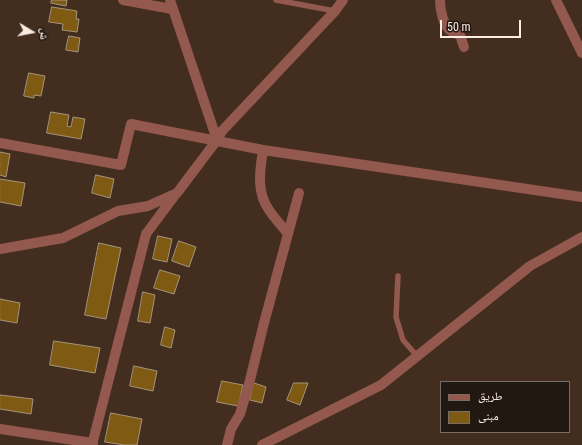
<!DOCTYPE html>
<html>
<head>
<meta charset="utf-8">
<style>
	body { margin:0 }
	#map { position:relative; width:582px; height:445px; overflow:hidden; background:#432d1f; font-family:"Roboto Condensed","Noto Naskh Arabic",sans-serif }
	canvas { display:block }
	.legend { position:absolute; left:440px; top:381px; width:130px; height:52px; box-sizing:border-box; background:#221812; border:1px solid #796d66; margin:0; padding:5px 7px; list-style:none; font-size:12px; color:#fcede4 }
	.legend li { display:flex; align-items:center; gap:8px; height:20px }
	.legend b { width:20px; border:1px solid #796d66 }
	.north { position:absolute; left:12px; top:12px; width:40px; height:40px; -webkit-text-stroke:3px #221812; paint-order:stroke; rotate:100deg; font-size:11px; font-weight:700; line-height:16px; text-align:center; color:#fcede4 }
	.north::after { content:''; display:block; margin:auto; width:14px; height:18px; background:#fcede4; clip-path:polygon(50% 0,100% 100%,50% 72%,0 100%) }
	.scale { position:absolute; left:440px; top:20px; width:81px; height:18px; box-sizing:border-box; border:2px solid #fcede4; border-top:0; padding-left:5px; font-size:12px; line-height:14px; white-space:nowrap; color:#fcede4; -webkit-text-stroke:3px #221812; paint-order:stroke }
</style>
</head>
<body>
<div id="map">
<canvas width="582" height="445"></canvas>
<ul class="legend">
<li><b style="height:5px;background:#93584e"></b>طريق</li>
<li><b style="height:11px;background:#7f5a13"></b>مبنى</li>
</ul>
<div class="north">ش</div>
<div class="scale">50 m</div>
</div>
<script>
const ctx = document.querySelector('canvas').getContext('2d');
ctx.lineJoin = 'round';
function fill(path, color) {
  ctx.fillStyle = color;
  ctx.fill(path, 'evenodd');
}
function strokePath(path, color, width, dash) {
  ctx.strokeStyle = color;
  ctx.lineWidth = width;
  ctx.lineCap = dash ? 'butt' : 'round';
  ctx.setLineDash(dash || []);
  ctx.stroke(path);
}
const building = new Path2D(`
	M52,0H67L66,6L51,3Z
	M52,7L77,11L76,19H79L77,32L62,30L63,24L49,22Z
	M69,36L80,38L78,52L66,50Z
	M29,73L45,76L41,96L34,95V98L24,96Z
	M51,112L69,115L67,126L71,127L73,117L85,119L81,139L47,133Z
	M0,152L10,154L6,177L0,175Z
	M96,175L114,179L110,198L92,193Z
	M0,179L25,183L21,206L0,202Z
	M158,236L172,239L167,262L153,259Z
	M179,241L196,247L189,267L172,261Z
	M99,243L121,248L106,319L85,315Z
	M160,270L180,276L174,294L154,288Z
	M143,292L155,295L150,323L138,321Z
	M0,299L20,303L17,323L0,320Z
	M165,327L175,330L171,348L161,345Z
	M54,341L100,348L95,373L50,365Z
	M134,366L157,371L153,391L130,386Z
	M222,381L243,385L238,406L217,402Z
	M254,383L266,387L262,403L250,400Z
	M294,383H308L300,405L287,400Z
	M0,395L33,399L31,414L0,409Z
	M111,413L142,419L137,445H124L105,442Z`);
fill(building, '#7f5a13');
strokePath(building, '#a5957c', 1);
strokePath(new Path2D(`
	M276,0L335,11
	M398,276L396,317L403,340L417,356`), '#93584e', 5.5);
strokePath(new Path2D(`
	M123,0L172,9
	M170,0L217,140
	M440,0C440,9 443,26 451,31C454,33 457,34 460,35L464,47
	M556,0L582,53
	M0,143L121,165L131,124L263,150L582,197
	M263,150C260,170 256,192 269,210C275,219 282,226 288,234
	M0,249L63,238L118,211L148,206L177,193L217,140L222,131L335,11L343,0
	M0,429L93,443
	M92,445L146,234L175,195
	M227,445L231,429L240,414L249,384L264,323L299,193
	M262,445L381,385L530,266L582,237`), '#93584e', 10);
</script>
</body>
</html>
